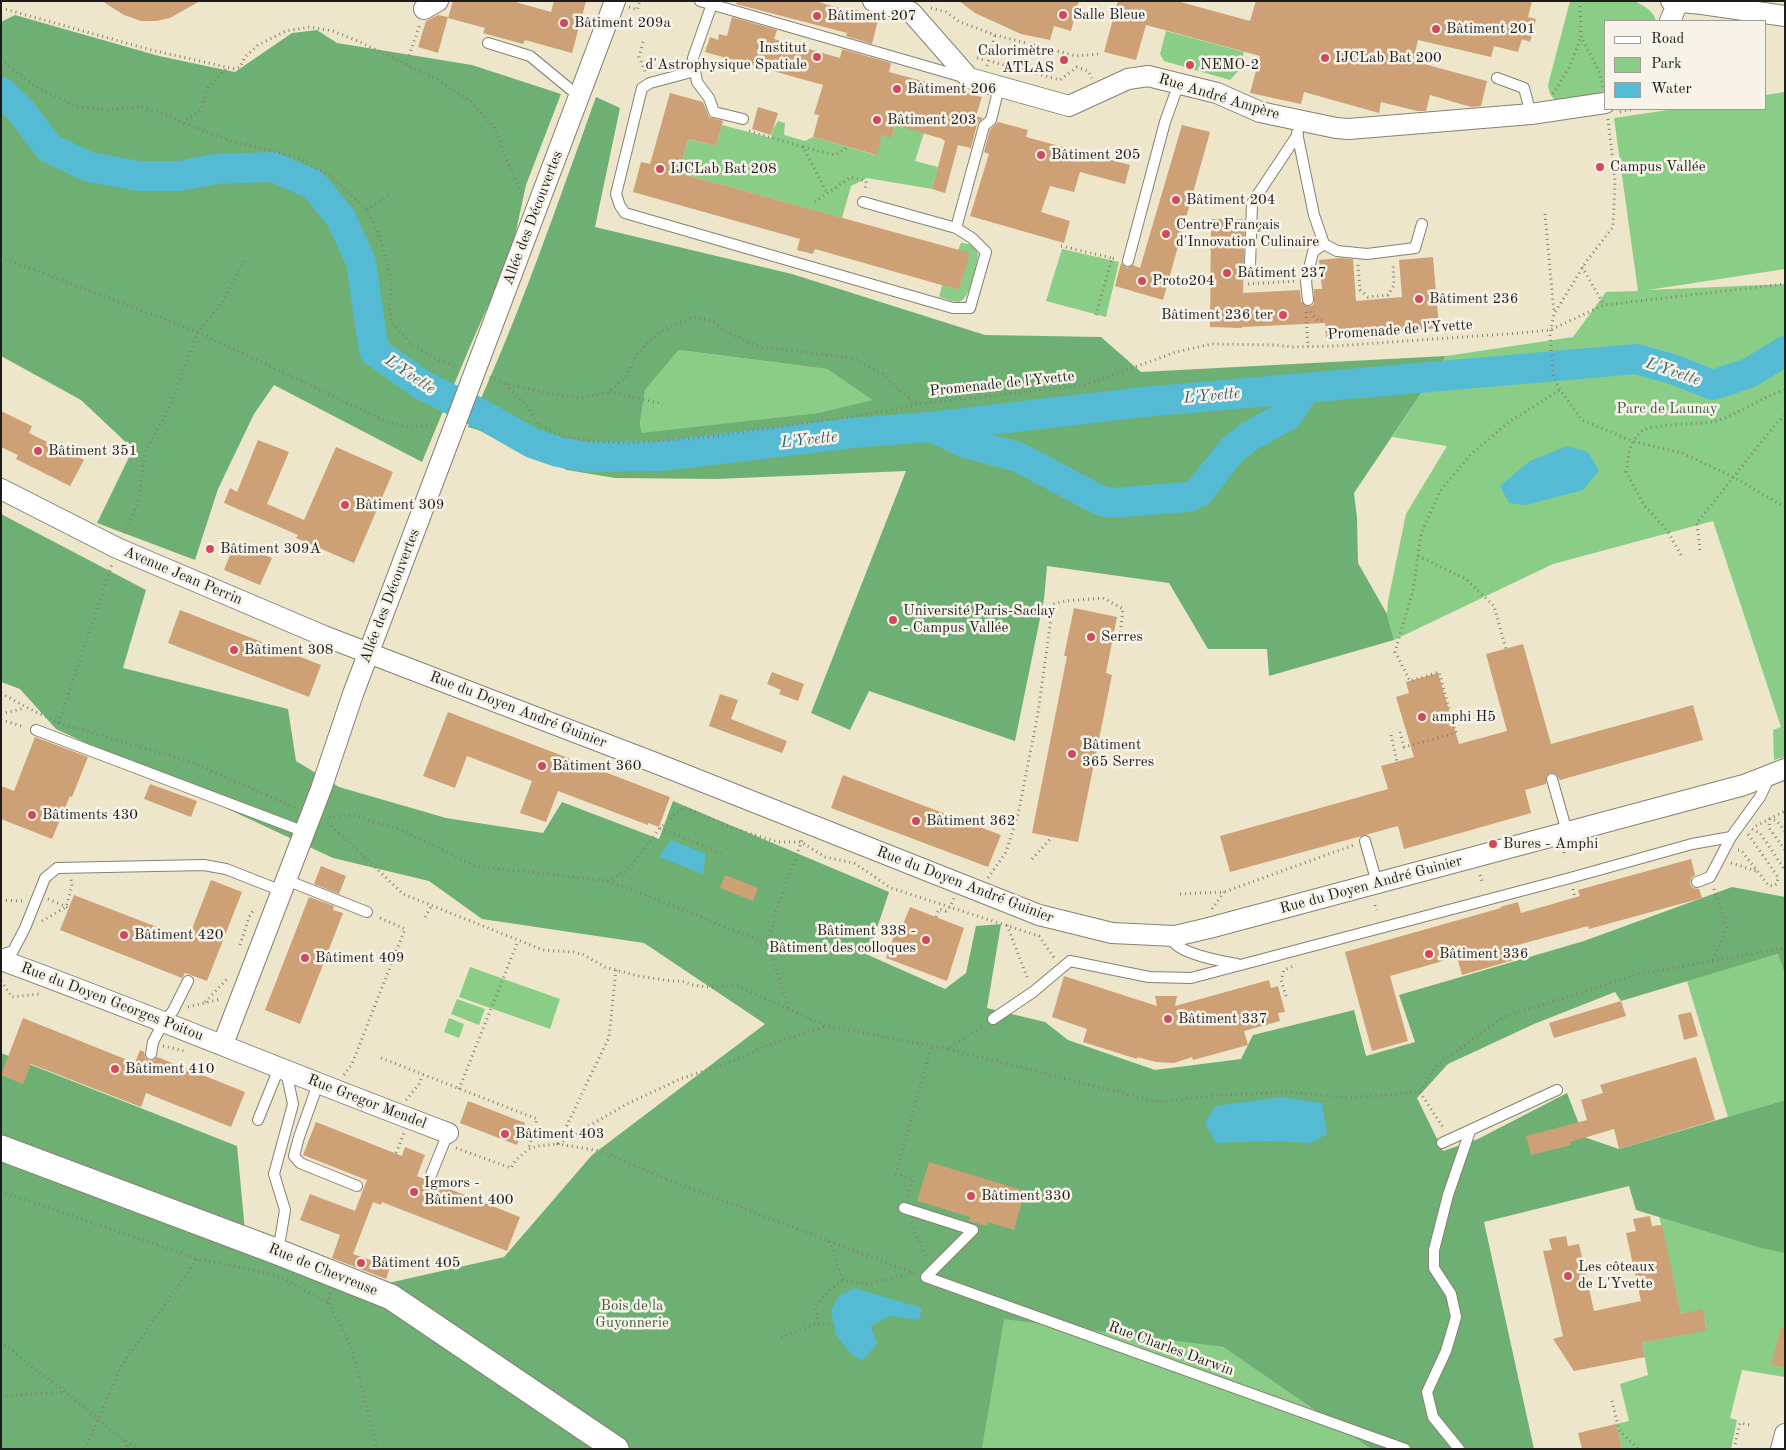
<!DOCTYPE html>
<html>
<head>
<meta charset="utf-8">
<style>
	body { margin:0 }
	#map { position:relative; width:1786px; height:1450px; overflow:hidden; background:#eee6ca; font-family:"Old Standard TT",serif }
	canvas { display:block }
	.frame { position:absolute; inset:0; border:2px solid #1c1c1c; pointer-events:none }
	.legend { position:absolute; left:1604px; top:20px; width:162px; height:90px; box-sizing:border-box; background:#f7f3e8; border:1px solid #9f9d96; margin:0; padding:6px 9px; list-style:none; font-size:15px; color:#1c1c1c }
	.legend li { display:flex; align-items:center; gap:10px; height:25px }
	.legend b { width:25px; border:1px solid #9f9d96 }
</style>
</head>
<body>
<div id="map">
<canvas width="1786" height="1450"></canvas>
<div class="frame"></div>
<ul class="legend">
<li><b style="height:6px;background:#fff"></b>Road</li>
<li><b style="height:14px;background:#89cd86"></b>Park</li>
<li><b style="height:14px;background:#55bad4"></b>Water</li>
</ul>
</div>
<script>
const ctx = document.querySelector('canvas').getContext('2d');
ctx.lineJoin = 'round';
function fill(path, color) {
  ctx.fillStyle = color;
  ctx.fill(path, 'evenodd');
}
function strokePath(path, color, width, dash) {
  ctx.strokeStyle = color;
  ctx.lineWidth = width;
  ctx.lineCap = dash ? 'butt' : 'round';
  ctx.setLineDash(dash || []);
  ctx.stroke(path);
}
function drawText(font, color, halo, rows, align = 'center') {
  ctx.font = font + ' "Old Standard TT",serif';
  ctx.lineWidth = 5;
  ctx.setLineDash([]);
  ctx.textBaseline = 'middle';
  ctx.strokeStyle = halo;
  ctx.fillStyle = color;
  for (const [text, x, y, turn = 0] of rows) {
    ctx.save();
    ctx.translate(x, y);
    ctx.rotate((+turn || 0) * Math.PI / 180);
    ctx.textAlign = isNaN(turn) ? turn : align;
    if (halo) ctx.strokeText(text, 0, 0);
    ctx.fillText(text, 0, 0);
    ctx.restore();
  }
}
fill(new Path2D(`
	M1570,1H1634C1643,5 1654,11 1656,21H1605V92L1557,101C1551,97 1549,93 1548,85Z
	M1166,31L1244,52L1239,70L1230,80L1164,61L1160,54Z
	M1785,92V269L1648,290L1785,284V757L1774,760L1773,730L1781,727L1713,521L1553,564L1394,640L1387,614L1388,601L1406,514L1447,446L1392,437L1446,356L1573,337L1606,292L1638,291L1614,118L1675,109H1765V95Z
	M899,113L924,133L915,161L938,167L932,189L867,178L851,186L842,218L679,173L688,139L716,146L722,125L771,138L773,129L778,121L785,123L784,135L805,141L813,137L876,155L882,135L892,137Z
	M961,243C970,244 976,244 978,255C976,265 971,300 958,302C953,302 944,298 939,297L942,285L959,290L969,254L958,250Z
	M1062,249L1119,262L1106,317L1046,301Z
	M679,350L827,369L872,400L817,413L642,434L640,424L645,390Z
	M1778,954L1785,975V1100L1728,1117L1687,981Z
	M470,967L560,999L550,1029L459,997Z
	M457,999L485,1009L479,1025L451,1014Z
	M449,1018L464,1024L459,1038L444,1032Z
	M1652,1184L1785,1209V1377L1742,1370L1730,1418L1737,1420L1731,1449H1622L1616,1424L1629,1421L1620,1384L1648,1375L1642,1343L1707,1329L1703,1310L1681,1314Z
	M1003,1318L1223,1347L1371,1449H982Z`), '#89cd86');
fill(new Path2D(`
	M15,15L159,56L235,72L292,33L317,30L337,43L472,65L561,94L526,185L511,254L468,351L422,462L274,385L254,414L218,489L195,560L97,523L133,449L81,400L1,356V22Z
	M596,97L620,108L595,227L792,274L985,335L1101,337L1141,372L1446,356L1354,493L1357,518L1358,563L1387,614L1394,640L1269,676L1267,649H1208L1169,583L1047,566L1044,599L1015,741L869,691L850,730L811,713L906,471L716,479L615,478L567,470L478,430L468,427C518,320 556,208 596,97ZM679,350L827,369L872,400L817,413L642,433L640,424L645,390Z
	M1,514L146,590L123,668L288,709L296,761L339,787L446,818L543,833L562,802L659,839L673,801L889,892L868,955L945,989L966,973L976,926L1001,924L987,1008L1045,1022L1068,1040L1155,1070L1241,1059L1253,1035L1354,1010L1366,1056L1415,1042L1399,995L1584,941L1732,887L1785,897V975L1778,954L1621,1001L1615,992L1534,1024L1448,1064L1417,1098L1443,1151L1478,1139L1567,1093L1584,1137L1619,1149L1785,1100V1253L1761,1248L1636,1210L1629,1186L1484,1222L1534,1449H1371L1223,1347L1004,1319L982,1449H1V1053L237,1146L247,1252L366,1288L504,1257L592,1155L765,1024L644,943L482,919L429,881L333,858L56,729L20,689L1,682Z`), '#6eb073');
fill(new Path2D(`
	M1567,446L1588,452L1599,471L1583,490L1526,505L1509,503L1500,486L1530,461Z
	M671,840L706,854L703,874L659,857Z
	M1282,1097L1322,1103L1327,1134L1311,1143L1268,1141L1216,1143L1205,1123L1215,1106Z
	M853,1288L922,1308L919,1320L889,1316L871,1326L877,1344L862,1361L852,1355L836,1335L831,1311L838,1297Z`), '#55bad4');
strokePath(new Path2D(`
	M1,92L21,111L49,148L89,167L139,176H180L214,169L273,167L314,185L341,218L361,262L374,351L422,385L481,414L532,443L558,452L587,457L663,456L853,433L930,427L1144,402L1636,359L1672,369L1713,385L1749,373L1785,351
	M931,427L965,443L1018,457L1099,500L1111,503L1188,497L1199,492L1232,450L1248,437L1288,415L1305,389`), '#55bad4', 30);
fill(new Path2D(`
	M102,1H200L170,18L156,21H141L124,15Z
	M453,1H512L551,12L554,1H586L572,53L525,40L523,44L483,33L485,28L448,18Z
	M737,1H815L853,12L854,9L879,16L872,44L846,36L847,33L736,4Z
	M959,1H1079L1071,31L1054,26L1050,40L1021,34L975,13Z
	M1118,1H1177L1250,21L1256,1H1532L1528,17L1536,19L1530,42L1522,39L1518,52L1494,46L1491,57L1418,40L1413,61L1487,81L1481,106L1471,107L1430,95L1426,111H1417L1381,102L1379,113L1304,92L1301,104L1250,93L1260,56L1146,25L1136,60L1104,52Z
	M438,15L448,17L438,53L418,47L426,21Z
	M732,17L777,30L774,39L840,58L842,49L891,63L889,72L982,97L976,116L983,118L977,124L971,148L958,145L945,193L932,189L945,141L943,140V139L895,125L892,138L882,135L877,155L813,137L819,115L814,114L823,85L705,52L710,37L718,40L719,34L727,36Z
	M670,93L703,102L709,117L723,121L716,146L688,139L679,173L970,253L959,290L815,249L813,254L797,250L800,239L633,192L641,162L650,164Z
	M758,107L778,113L771,135L752,129Z
	M998,122L1028,130L1026,137L1130,165L1125,184L1080,172L1074,192L1050,186L1041,212L1070,221L1064,243L970,216L989,154L984,152L990,130Z
	M1182,125L1210,132L1163,300L1115,286L1121,263L1127,268L1133,265L1140,268Z
	M1211,219H1245L1243,293L1300,290L1301,301L1306,306H1312L1314,303V289H1322L1319,260L1340,258L1353,259L1356,301L1402,297L1399,260L1433,257L1439,328L1326,338L1325,323L1242,327V328L1210,327Z
	M1,411L32,426L29,433L84,460L70,486L16,459L18,455L1,447Z
	M258,440L289,452L267,504L304,520L336,447L393,472L354,563L296,538L298,535L224,503L230,488L237,492Z
	M235,542L272,558L260,585L224,570Z
	M1074,608L1117,617L1106,673L1112,675L1078,842L1032,833L1067,656H1064Z
	M180,610L321,665L309,697L168,643Z
	M1523,644L1551,744L1693,705L1703,740L1560,780L1556,774L1550,773L1546,777V784L1525,790L1531,813L1404,849L1398,826L1230,872L1220,836L1388,789L1381,766L1414,757L1396,697L1409,693L1406,682L1438,673L1459,744L1507,731L1486,654Z
	M772,672L804,684L798,701L779,694L781,690L767,684Z
	M720,694L738,700L731,719L787,741L782,753L709,726Z
	M448,712L670,797L659,827L648,823V825L558,791L546,822L520,813L532,781L467,756L455,788L423,776Z
	M35,737L88,757L72,797L70,796L52,839L1,819V786L14,791Z
	M843,775L1001,835L988,867L831,808Z
	M150,784L197,801L191,817L144,799Z
	M1691,859L1695,875L1691,878L1690,884L1693,888L1699,889L1702,898L1589,929L1588,926L1510,947L1514,960L1462,975L1457,957L1390,976L1408,1041L1372,1051L1345,952L1501,908L1500,907L1518,902L1521,913L1580,896L1578,890Z
	M321,866L346,876L339,894L314,884Z
	M725,875L758,888L753,901L720,888Z
	M211,880L242,892L207,981L185,973L182,978L60,930L74,895L188,939Z
	M309,897L334,906L333,910L343,913L300,1024L265,1010Z
	M910,907L964,928L947,981L886,958L895,933L899,934Z
	M1064,976L1157,1006L1155,996H1177L1175,1006L1269,980L1271,988L1278,986L1285,1012L1278,1013L1280,1021L1244,1031L1248,1045L1193,1060L1192,1057L1174,1063L1156,1062L1137,1057V1059L1083,1042L1087,1029L1052,1017Z
	M1621,1001L1626,1016L1554,1038L1549,1023Z
	M1691,1012L1698,1036L1684,1040L1678,1015Z
	M23,1018L135,1063L140,1050L144,1052L145,1057L149,1061L154,1060L157,1057L245,1092L231,1127L146,1093L141,1107L31,1064L23,1084L1,1075Z
	M1696,1057L1715,1120L1619,1149L1614,1129L1570,1142L1571,1145L1531,1155L1526,1136L1587,1120L1581,1100L1603,1093L1600,1085Z
	M468,1101L525,1123L517,1145L460,1123Z
	M316,1122L402,1156L405,1147L425,1155L417,1176L520,1217L507,1251L382,1202L381,1205L373,1202L353,1254L390,1267L386,1279L332,1258L340,1235L300,1220L310,1194L355,1211L367,1180L303,1155Z
	M929,1162L1025,1191L1014,1230L988,1222L987,1226L969,1221L970,1217L917,1201Z
	M1650,1216L1652,1226L1662,1225L1681,1314L1703,1309L1707,1330L1642,1343L1645,1357L1574,1371L1553,1339L1563,1336L1543,1251L1552,1250L1549,1239L1566,1236L1568,1246L1579,1244L1594,1311L1641,1301L1626,1233L1636,1231L1633,1219Z
	M1781,1328H1785V1368L1771,1364Z
	M1616,1424L1622,1449H1582L1578,1433Z`), '#cda075');
const service = new Path2D(`
	M700,1L963,77
	M713,1L693,58L697,82L709,98L714,112L743,119
	M488,43L530,56L570,89L580,94
	M695,71L650,83L642,88L616,194L620,206L625,213L953,308H970L986,252L972,238L956,228L984,126L991,120L999,87
	M1497,78L1524,88L1531,114
	M1297,133L1314,215L1324,244
	M863,202L956,228
	M1128,261L1165,122L1179,83
	M1250,266L1252,203L1298,134
	M1308,300L1306,281L1313,252L1324,244L1337,251L1367,254L1415,248L1422,224
	M36,730L305,832
	M1552,779L1567,832
	M1365,841L1377,883
	M286,880L367,912
	M1697,882L1710,877L1731,837
	M1175,936L1174,943C1186,955 1220,961 1237,964
	M1,955L13,951L25,928L45,878L57,868L204,865L226,869L282,891
	M993,1019L1033,992L1070,961L1149,977L1191,978L1570,878L1692,844L1731,837L1760,797L1770,776
	M151,1054L153,1042L164,1021L173,1011L188,981
	M318,1084L299,1137L294,1156L300,1163L357,1186
	M258,1120L279,1068
	M1442,1143L1557,1090
	M431,1175L448,1133
	M904,1208L973,1230L926,1277L1405,1449
	M278,1252L285,1210L274,1174L293,1104L286,1071
	M1459,1449L1433,1417L1427,1392L1446,1351L1456,1317L1451,1294L1434,1268V1250L1448,1195L1470,1131`);
const minor = new Path2D(`
	M873,1L911,12L969,78L1069,106L1128,79L1148,76L1217,93L1260,112L1336,128L1349,129L1531,114L1605,103
	M1671,1L1702,4L1785,16
	M424,9L438,1
	M1670,21L1678,2
	M1,489L117,548L324,636L658,764L1039,915L1112,933L1175,936L1209,928L1744,785L1785,769
	M1,960C151,1015 298,1077 448,1133
	M223,1044L321,789L353,694L615,1
	M1781,1449L1785,1434`);
const tertiary = new Path2D(`
	M1,1148L278,1252L391,1297L616,1449`);
strokePath(service, '#858173', 12);
strokePath(minor, '#858173', 22);
strokePath(tertiary, '#858173', 27);
strokePath(new Path2D(`
	M1580,1L1581,37L1599,71L1603,87
	M629,7L637,10L640,1
	M1,8L151,50L235,69L240,67L245,57L258,45L286,31L310,27L333,31L360,42L438,80L470,101L494,127L516,182L523,196
	M931,8L946,12L960,22L995,35L1076,56L1098,54
	M643,42L639,57L646,73
	M977,58L984,60
	M1,60L39,89L76,106L106,110L142,107L173,117L183,123L232,141L296,157L333,178L367,210L380,237L392,282L389,308L393,324L413,346L441,361L458,367
	M993,62L1060,80L1077,67L1088,71L1092,78
	M406,65L420,24
	M987,66L995,35
	M1553,94L1569,68L1581,37
	M1620,112L1633,109
	M1608,119L1615,181L1613,227L1586,262L1554,314L1550,335L1554,378L1560,390L1582,420L1632,441L1682,453L1733,477L1785,507
	M183,123L202,108L208,88L226,69
	M749,131L803,147L827,193
	M803,147L835,155L848,147
	M815,202L851,177L866,181L865,191
	M367,210L388,195
	M1545,214L1554,313
	M1061,246L1112,258
	M1,257L198,332L385,421L408,427L436,425
	M1358,265L1360,290L1368,297L1388,295L1394,285L1393,264
	M1582,267L1604,305
	M1248,284L1295,281
	M1306,312L1308,347
	M1310,312L1318,321L1325,320
	M1096,315L1112,258L1116,259
	M490,377L506,384L552,394L582,398L608,392L625,378L637,353L661,331L683,321L696,317L715,322L726,332L760,347L853,358L883,374L902,393L918,404
	M506,384L528,408L540,426L564,436L595,442L632,443L710,437L888,411L918,404L1085,385L1176,352L1212,344L1276,345L1292,347L1335,346L1520,333L1550,330L1604,305L1785,284
	M609,392L663,404
	M124,533L138,503L145,452L170,406L198,332L223,301L244,260
	M1700,550L1697,523L1778,421L1785,416
	M1681,555L1667,530L1644,505L1626,472C1629,455 1628,443 1642,431C1652,424 1696,424 1711,422C1736,417 1760,397 1785,390
	M1418,556L1466,579L1494,606L1506,649
	M1,693L26,707L59,723L191,762L295,808
	M1,714L25,708
	M1,720L25,727
	M59,723L112,564
	M1400,732L1404,747L1456,733L1439,672L1410,681L1395,652L1413,590L1421,534L1440,491L1471,454L1509,422L1560,390
	M1391,735L1397,762
	M329,817L352,815L404,831L475,866L607,881L633,890L768,944
	M328,822L403,894L543,950L574,952L584,955L605,967L638,976L672,981H682L693,985L707,987L737,986L827,1026L948,1049L984,1025
	M1756,826L1785,811
	M660,828L722,854
	M1752,829L1760,833L1785,870
	M1785,831L1777,821L1770,819L1769,828L1785,850
	M1738,850H1741L1768,885L1773,886L1777,884L1778,877L1748,834
	M1564,852L1565,857
	M1032,859L1052,837
	M1731,863L1756,871
	M1480,875L1482,881
	M988,878L1006,852L1018,815L1038,713L1053,604L1065,601L1103,598L1123,609L1119,644
	M607,881L627,871L660,828L684,807L732,828L778,842H801L825,857L854,863L891,888L1039,936L1055,959
	M1573,889L1575,898
	M1180,894L1224,892L1354,845
	M48,899L69,908
	M1,900L23,901
	M1375,905L1377,910
	M1212,909L1224,892
	M425,917L432,905
	M936,917L939,909L946,911L950,907L954,898
	M42,921L66,907L72,886L71,879
	M1007,925L1028,980
	M240,945L249,917L254,909
	M1713,960L1727,927L1714,889
	M616,970L609,1037L558,1144L600,1151L666,1179L916,1274
	M1,981L12,997L40,994
	M1286,996L1281,980L1284,970L1296,965
	M205,1002L229,977
	M188,1007L221,999
	M788,1008L768,944L776,912L802,840
	M163,1046L184,1051
	M948,1049L1158,1102L1219,1095L1289,1092L1349,1098L1420,1092L1437,1065L1504,1017L1639,974L1785,948
	M381,1058L537,1119L529,1148
	M344,1075L352,1064L405,929L378,917
	M459,1089L518,941
	M1420,1092L1444,1129
	M406,1100L419,1084L423,1075
	M456,1148L511,1168L516,1160L529,1149L538,1146L558,1144L625,1105L680,1079L739,1059L768,1045L826,1026
	M396,1153L404,1133
	M1,1191L197,1259L276,1275L329,1303
	M908,1196L913,1179L896,1174L931,1047
	M911,1223L927,1258
	M829,1241L843,1281
	M330,1293L329,1303L351,1346L377,1449
	M834,1326L818,1323L815,1306L830,1290L843,1281L867,1284L914,1273
	M781,1337L818,1323
	M1,1341L40,1373L66,1392L122,1439L140,1449
	M1,1396L65,1392
	M1612,1401L1619,1430L1638,1449
	M124,1441L128,1449
	M85,1449L122,1365L197,1259
	M1734,1449L1740,1423L1751,1425`), '#858173', 3, [1, 4]);
strokePath(service, '#fff', 10);
strokePath(minor, '#fff', 20);
strokePath(tertiary, '#fff', 25);
for (const [x, y, r, color] of [
	[1063,15,5,"#d1495b"],
	[817,16,5,"#d1495b"],
	[564,23,5,"#d1495b"],
	[1436,29,5,"#d1495b"],
	[817,57,5,"#d1495b"],
	[1325,58,5,"#d1495b"],
	[1064,60,5,"#d1495b"],
	[1190,65,5,"#d1495b"],
	[897,89,5,"#d1495b"],
	[877,120,5,"#d1495b"],
	[1041,155,5,"#d1495b"],
	[1600,167,5,"#d1495b"],
	[660,169,5,"#d1495b"],
	[1176,200,5,"#d1495b"],
	[1166,234,5,"#d1495b"],
	[1227,273,5,"#d1495b"],
	[1142,281,5,"#d1495b"],
	[1419,299,5,"#d1495b"],
	[1283,315,5,"#d1495b"],
	[38,451,5,"#d1495b"],
	[345,505,5,"#d1495b"],
	[210,549,5,"#d1495b"],
	[893,620,5,"#d1495b"],
	[1091,637,5,"#d1495b"],
	[234,650,5,"#d1495b"],
	[1422,717,5,"#d1495b"],
	[1072,754,5,"#d1495b"],
	[542,766,5,"#d1495b"],
	[32,815,5,"#d1495b"],
	[916,821,5,"#d1495b"],
	[1493,844,5,"#d1495b"],
	[124,935,5,"#d1495b"],
	[926,940,5,"#d1495b"],
	[1429,954,5,"#d1495b"],
	[305,958,5,"#d1495b"],
	[1168,1019,5,"#d1495b"],
	[115,1069,5,"#d1495b"],
	[505,1134,5,"#d1495b"],
	[414,1192,5,"#d1495b"],
	[971,1196,5,"#d1495b"],
	[361,1263,5,"#d1495b"],
	[1568,1276,5,"#d1495b"]
]) {
  const dot = new Path2D();
  dot.arc(x, y, r, 0, 2 * Math.PI);
  ctx.fillStyle = color;
  ctx.fill(dot);
  strokePath(dot, '#f7f3e8', 2);
}
drawText('15px', '#1c1c1c', '#f7f3e8', [
	["Salle Bleue",1073,15],
	["Bâtiment 207",827,16],
	["Bâtiment 209a",574,23],
	["Bâtiment 201",1446,29],
	["Institut",807,48,"right"],
	["d'Astrophysique Spatiale",807,65,"right"],
	["Calorimètre",1054,51,"right"],
	["ATLAS",1054,68,"right"],
	["IJCLab Bat 200",1335,58],
	["NEMO-2",1200,65],
	["Bâtiment 206",907,89],
	["Bâtiment 203",887,120],
	["Bâtiment 205",1051,155],
	["Campus Vallée",1610,167],
	["IJCLab Bat 208",670,169],
	["Bâtiment 204",1186,200],
	["Centre Français",1176,225],
	["d'Innovation Culinaire",1176,242],
	["Bâtiment 237",1237,273],
	["Proto204",1152,281],
	["Bâtiment 236",1429,299],
	["Bâtiment 236 ter",1273,315,"right"],
	["Bâtiment 351",48,451],
	["Bâtiment 309",355,505],
	["Bâtiment 309A",220,549],
	["Université Paris-Saclay",903,611],
	["- Campus Vallée",903,628],
	["Serres",1101,637],
	["Bâtiment 308",244,650],
	["amphi H5",1432,717],
	["Bâtiment",1082,745],
	["365 Serres",1082,762],
	["Bâtiment 360",552,766],
	["Bâtiments 430",42,815],
	["Bâtiment 362",926,821],
	["Bures - Amphi",1503,844],
	["Bâtiment 338 -",916,931,"right"],
	["Bâtiment des colloques",916,948,"right"],
	["Bâtiment 420",134,935],
	["Bâtiment 336",1439,954],
	["Bâtiment 409",315,958],
	["Bâtiment 337",1178,1019],
	["Bâtiment 410",125,1069],
	["Bâtiment 403",515,1134],
	["Igmors -",424,1183],
	["Bâtiment 400",424,1200],
	["Bâtiment 330",981,1196],
	["Bâtiment 405",371,1263],
	["Les côteaux",1578,1267],
	["de L'Yvette",1578,1284]
], 'left');
drawText('15px', '#1c1c1c', '#f7f3e8', [
	["Rue André Ampère",1219,97,17],
	["Allée des Découvertes",533,218,-69],
	["Promenade de l'Yvette",1400,330,-4],
	["Promenade de l'Yvette",1002,384,-6],
	["Avenue Jean Perrin",183,576,23],
	["Allée des Découvertes",390,596,-69],
	["Rue du Doyen André Guinier",518,710,21],
	["Rue du Doyen André Guinier",965,885,21],
	["Rue du Doyen André Guinier",1371,885,-15],
	["Rue du Doyen Georges Poitou",112,1002,21],
	["Rue Gregor Mendel",367,1102,21],
	["Rue de Chevreuse",323,1270,22],
	["Rue Charles Darwin",1171,1349,20]
]);
drawText('15px', '#425a41', '#f7f3e8', [
	["Parc de Launay",1667,409],
	["Bois de la",632,1306],
	["Guyonnerie",632,1323]
]);
drawText('italic 16px', '#335b66', '#f7f3e8', [
	["L'Yvette",1673,372,19],
	["L'Yvette",410,375,34],
	["L'Yvette",1212,396,-5],
	["L'Yvette",809,440,-6]
]);
</script>
</body>
</html>
